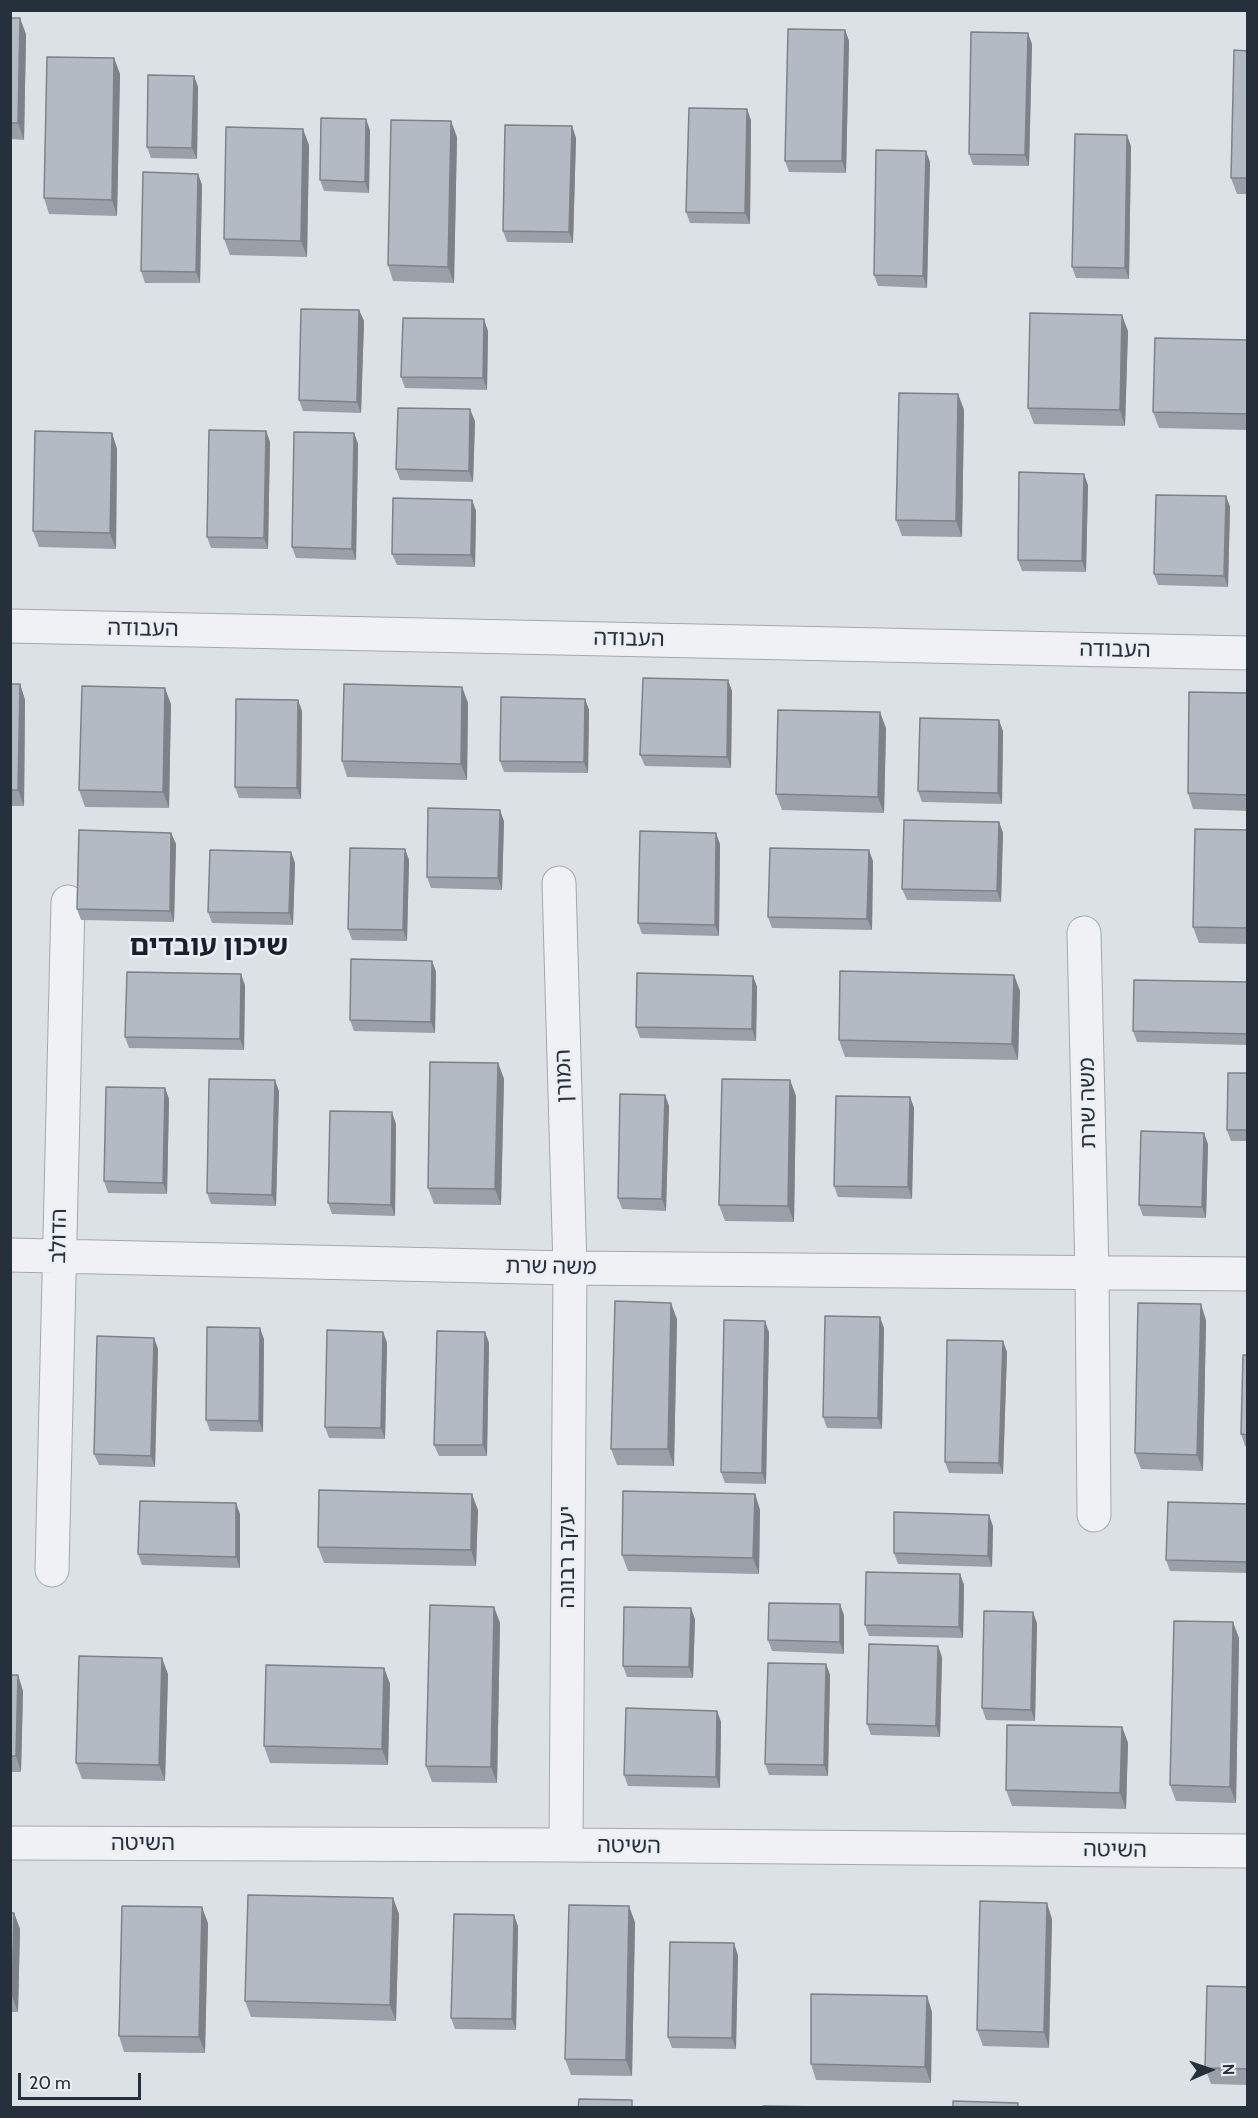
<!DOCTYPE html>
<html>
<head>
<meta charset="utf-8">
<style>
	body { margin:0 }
	#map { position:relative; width:1258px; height:2118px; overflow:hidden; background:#dce1e6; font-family:Cabin,sans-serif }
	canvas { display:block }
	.frame { position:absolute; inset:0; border:12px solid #262f3c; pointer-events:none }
	.north { position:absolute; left:1180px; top:2040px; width:60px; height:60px; -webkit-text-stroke:4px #ebeff4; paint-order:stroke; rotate:88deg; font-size:16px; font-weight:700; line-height:24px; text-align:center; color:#262f3c }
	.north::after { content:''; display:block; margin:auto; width:21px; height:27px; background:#262f3c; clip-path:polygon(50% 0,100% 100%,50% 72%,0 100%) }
	.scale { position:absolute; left:18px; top:2073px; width:123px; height:27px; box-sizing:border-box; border:3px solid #262f3c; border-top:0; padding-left:8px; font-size:18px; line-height:21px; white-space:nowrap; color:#262f3c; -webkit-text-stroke:4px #ebeff4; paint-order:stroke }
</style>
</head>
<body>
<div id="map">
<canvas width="1258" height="2118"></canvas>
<div class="frame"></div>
<div class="north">N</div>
<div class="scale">20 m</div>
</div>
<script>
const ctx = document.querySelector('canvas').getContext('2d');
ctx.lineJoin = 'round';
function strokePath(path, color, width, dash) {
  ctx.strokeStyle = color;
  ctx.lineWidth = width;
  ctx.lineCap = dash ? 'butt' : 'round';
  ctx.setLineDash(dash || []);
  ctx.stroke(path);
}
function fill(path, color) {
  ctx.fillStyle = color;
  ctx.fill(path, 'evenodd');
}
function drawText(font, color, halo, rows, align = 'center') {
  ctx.font = font + ' Cabin,"Noto Sans Hebrew",sans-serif';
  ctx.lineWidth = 5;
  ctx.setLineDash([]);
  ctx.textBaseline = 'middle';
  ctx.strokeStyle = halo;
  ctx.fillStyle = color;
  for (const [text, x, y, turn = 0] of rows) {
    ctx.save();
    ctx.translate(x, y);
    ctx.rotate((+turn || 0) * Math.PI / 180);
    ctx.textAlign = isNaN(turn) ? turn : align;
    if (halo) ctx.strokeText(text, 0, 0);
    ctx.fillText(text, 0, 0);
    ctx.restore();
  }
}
const minor = new Path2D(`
	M10,626L1248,653
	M559,883L570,1268L566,1845
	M1084,933L1092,1272L1094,1515
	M10,1255L570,1268L1248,1274
	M52,1570L68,902
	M10,1843L566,1845L1248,1851`);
strokePath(minor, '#a2a8b0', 35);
strokePath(minor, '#eff1f5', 33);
fill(new Path2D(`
	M10,18L26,34L24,140L10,139Z
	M845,30L849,41L846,173L789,172L785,161Z
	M1032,44L1029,166L973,165L969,154Z
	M1248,51V194H1237L1231,178Z
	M114,58L120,74L117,216L49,214L44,198Z
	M194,76L198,87L197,159L151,158L147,147Z
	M751,120L750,224L690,223L686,212Z
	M572,126L576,138L573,243L507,242L503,231Z
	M370,130L369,193L324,191L320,180Z
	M457,137L454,283L393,281L388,265Z
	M309,145L307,257L230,255L224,239Z
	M1131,146L1129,279L1076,278L1072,267Z
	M930,162L927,288L878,286L874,275Z
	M198,174L202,185L200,283H145L141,271Z
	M359,310L364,321L361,413L303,411L299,400Z
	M488,331L487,390L405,388L401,377Z
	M1128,331L1125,426L1034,424L1028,408Z
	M1248,340V430L1159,428L1153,412Z
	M958,394L964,410L962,537L902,536L896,520Z
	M475,421L473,482L400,480L396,469Z
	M266,431L270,442L268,549L211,548L207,537Z
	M112,433L117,449L116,549L39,547L33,531Z
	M354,433L358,444L356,560L296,558L292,547Z
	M1088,485L1086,572L1022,571L1018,560Z
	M1226,496L1230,507L1228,587L1158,585L1154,574Z
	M472,500L476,511L475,567L397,565L392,554Z
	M728,680L732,691L731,768L645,766L640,755Z
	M10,684H20L25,700L24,806H10Z
	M462,687L468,703L467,780L347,777L342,761Z
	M1248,693V811L1193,809L1188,793Z
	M585,699L589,710L588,773L504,772L500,761Z
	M298,700L302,711L301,799L239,798L235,787Z
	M171,704L169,808L85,807L79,790Z
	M886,728L884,813L782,810L776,794Z
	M1003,731L1002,804L922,802L918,791Z
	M504,821L502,890L431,888L427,877Z
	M999,822L1003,833L1001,902L907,900L902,889Z
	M1248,830V944L1199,943L1193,927Z
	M171,833L176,844L174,922L81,920L77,909Z
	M720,844L719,936L642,934L638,923Z
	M405,849L409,860L407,941L352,940L348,929Z
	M291,852L295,863L293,925L212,923L208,912Z
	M873,861L872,930L772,928L768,917Z
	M432,961L436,972L435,1033L354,1031L350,1020Z
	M1014,975L1020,991L1018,1060L845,1057L839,1040Z
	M753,976L757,987L756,1041L640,1038L636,1027Z
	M1248,982V1045L1137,1042L1133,1031Z
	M245,985L244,1050L129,1048L125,1037Z
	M498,1063L504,1079L501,1205L434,1204L428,1188Z
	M1248,1073V1141H1231L1227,1130Z
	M790,1080L796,1096L794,1222L725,1221L719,1205Z
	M165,1088L169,1099L167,1194L108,1193L104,1181Z
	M279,1091L276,1206L211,1204L207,1193Z
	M665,1095L669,1106L666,1211L622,1209L618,1198Z
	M910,1097L914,1108L912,1199L838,1197L834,1186Z
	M396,1124L395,1216L332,1214L328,1203Z
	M1208,1144L1206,1218L1143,1216L1139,1205Z
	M677,1319L674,1466L617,1465L611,1449Z
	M1206,1320L1203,1471L1141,1469L1135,1453Z
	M884,1328L882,1429L827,1428L823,1417Z
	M383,1332L387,1343L385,1439L329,1438L325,1427Z
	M485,1332L489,1343L487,1456H439L434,1445Z
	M769,1332L766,1484L725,1483L721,1472Z
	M154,1338L158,1349L155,1467L99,1465L94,1454Z
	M264,1339L263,1432L210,1431L206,1420Z
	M1007,1352L1003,1474L949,1473L945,1462Z
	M1248,1355V1446H1245L1241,1434Z
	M755,1494L760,1510L759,1574L628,1571L622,1555Z
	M1248,1504V1573L1170,1571L1166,1560Z
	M478,1510L476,1566L324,1563L318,1547Z
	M240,1514V1568L142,1565L138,1554Z
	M993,1526L992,1567L898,1564L894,1553Z
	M960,1574L964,1585L963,1638L869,1636L865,1625Z
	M494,1607L500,1623L497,1783L432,1782L426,1766Z
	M844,1615V1654L772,1651L768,1640Z
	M695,1619L693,1678L627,1677L623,1666Z
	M1037,1623L1035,1721L986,1720L982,1708Z
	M1239,1638L1236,1803L1176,1801L1170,1785Z
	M942,1657L940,1737L871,1735L867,1724Z
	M826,1664L830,1675L828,1776L769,1775L765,1764Z
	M384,1668L390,1684L388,1765L270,1763L264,1746Z
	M168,1674L165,1781L82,1779L76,1763Z
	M10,1675H18L23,1691L21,1772H10Z
	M717,1711L721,1722L720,1788L628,1786L624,1775Z
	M1122,1727L1128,1743L1126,1809L1012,1806L1006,1790Z
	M393,1898L399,1914L396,2021L251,2017L245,2001Z
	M10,1913H14L20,1929L18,2012H10Z
	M1052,1919L1049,2048L983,2046L977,2030Z
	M635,1922L632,2076L571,2075L565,2059Z
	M208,1923L205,2053L124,2052L119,2036Z
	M518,1926L516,2030L455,2029L451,2018Z
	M738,1955L736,2049L672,2048L668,2037Z
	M1248,1987V2085L1211,2084L1205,2068Z
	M927,1996L932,2012L931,2083L816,2080L811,2064Z`), '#9ba0a8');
fill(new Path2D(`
	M20,18L26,34L24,140L18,123Z
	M845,30L849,41L846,173L842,161Z
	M1028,33L1032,44L1029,166L1025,155Z
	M114,58L120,74L117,216L112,200Z
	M194,76L198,87L197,159L192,148Z
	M747,109L751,120L750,224L745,213Z
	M366,119L370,130L369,193L365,182Z
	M451,121L457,137L454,283L448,267Z
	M572,126L576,138L573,243L569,232Z
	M303,129L309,145L307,257L301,241Z
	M1127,135L1131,146L1129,279L1125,268Z
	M926,151L930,162L927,288L923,276Z
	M198,174L202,185L200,283L196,272Z
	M359,310L364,321L361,413L357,402Z
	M1122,315L1128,331L1125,426L1120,410Z
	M484,319L488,331L487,390L483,378Z
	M958,394L964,410L962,537L956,521Z
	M470,409L475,421L473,482L469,471Z
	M266,431L270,442L268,549L264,538Z
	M112,433L117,449L116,549L110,533Z
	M354,433L358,444L356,560L352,549Z
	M1084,474L1088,485L1086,572L1082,561Z
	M1226,496L1230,507L1228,587L1224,576Z
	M472,500L476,511L475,567L471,555Z
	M728,680L732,691L731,768L727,757Z
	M20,684L25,700L24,806L18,790Z
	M462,687L468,703L467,780L461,764Z
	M165,688L171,704L169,808L163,792Z
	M585,699L589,710L588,773L584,762Z
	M298,700L302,711L301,799L297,788Z
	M880,712L886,728L884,813L878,797Z
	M999,720L1003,731L1002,804L998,793Z
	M500,810L504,821L502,890L498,878Z
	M999,822L1003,833L1001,902L997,891Z
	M171,833L176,844L174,922L170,911Z
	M716,833L720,844L719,936L715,925Z
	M405,849L409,860L407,941L403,930Z
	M869,850L873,861L872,930L867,919Z
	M291,852L295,863L293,925L289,913Z
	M432,961L436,972L435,1033L431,1022Z
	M241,974L245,985L244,1050L240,1039Z
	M1014,975L1020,991L1018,1060L1012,1044Z
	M753,976L757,987L756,1041L752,1029Z
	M498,1063L504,1079L501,1205L495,1189Z
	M275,1080L279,1091L276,1206L272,1195Z
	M790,1080L796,1096L794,1222L788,1206Z
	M165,1088L169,1099L167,1194L163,1183Z
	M665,1095L669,1106L666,1211L662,1199Z
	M910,1097L914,1108L912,1199L908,1187Z
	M392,1112L396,1124L395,1216L391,1205Z
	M1204,1133L1208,1144L1206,1218L1202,1207Z
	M671,1303L677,1319L674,1466L668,1449Z
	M1201,1304L1206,1320L1203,1471L1197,1455Z
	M880,1317L884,1328L882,1429L878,1418Z
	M765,1321L769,1332L766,1484L762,1473Z
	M260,1328L264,1339L263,1432L259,1421Z
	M383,1332L387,1343L385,1439L381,1428Z
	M485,1332L489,1343L487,1456L483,1445Z
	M154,1338L158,1349L155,1467L151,1456Z
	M1003,1341L1007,1352L1003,1474L999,1463Z
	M472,1494L478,1510L476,1566L471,1550Z
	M755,1494L760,1510L759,1574L753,1558Z
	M236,1503L240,1514V1568L236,1557Z
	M989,1515L993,1526L992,1567L988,1556Z
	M960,1574L964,1585L963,1638L959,1627Z
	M840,1604L844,1615V1654L840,1642Z
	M494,1607L500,1623L497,1783L491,1767Z
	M691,1608L695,1619L693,1678L689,1667Z
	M1033,1612L1037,1623L1035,1721L1031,1710Z
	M1233,1622L1239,1638L1236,1803L1230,1787Z
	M938,1646L942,1657L940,1737L936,1726Z
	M162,1658L168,1674L165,1781L159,1765Z
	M826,1664L830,1675L828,1776L824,1765Z
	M384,1668L390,1684L388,1765L382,1749Z
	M18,1675L23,1691L21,1772L16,1756Z
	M717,1711L721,1722L720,1788L716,1777Z
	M1122,1727L1128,1743L1126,1809L1120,1793Z
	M393,1898L399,1914L396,2021L390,2005Z
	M1047,1903L1052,1919L1049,2048L1044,2032Z
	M629,1906L635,1922L632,2076L626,2060Z
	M202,1907L208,1923L205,2053L199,2037Z
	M14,1913L20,1929L18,2012L12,1996Z
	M514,1915L518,1926L516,2030L512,2019Z
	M734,1943L738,1955L736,2049L732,2038Z
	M927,1996L932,2012L931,2083L925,2067Z`), '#7e8288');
const building = new Path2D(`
	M10,18H20L18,123H10Z
	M788,29L845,30L842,161H785Z
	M971,32L1028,33L1025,155L969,154Z
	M1234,50L1248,51V178H1231Z
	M47,57L114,58L112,200L44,198Z
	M148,75L194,76L192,148L147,147Z
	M689,108L747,109L745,213L686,212Z
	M321,118L366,119L365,182L320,180Z
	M391,120L451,121L448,267L388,265Z
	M505,125L572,126L569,232L503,231Z
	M226,127L303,129L301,241L224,239Z
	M1075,134L1127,135L1125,268L1072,267Z
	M876,150L926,151L923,276L874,275Z
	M143,172L198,174L196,272L141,271Z
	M301,309L359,310L357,402L299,400Z
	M1030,313L1122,315L1120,410L1028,408Z
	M403,318L484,319L483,378L401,377Z
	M1155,338L1248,340V414L1153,412Z
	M899,393L958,394L956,521L896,520Z
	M398,408L470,409L469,471L396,469Z
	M209,430L266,431L264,538L207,537Z
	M35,431L112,433L110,533L33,531Z
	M294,432L354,433L352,549L292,547Z
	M1019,472L1084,474L1082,561L1018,560Z
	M1156,495L1226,496L1224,576L1154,574Z
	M393,498L472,500L471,555L392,554Z
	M643,678L728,680L727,757L640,755Z
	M10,684H20L18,790H10Z
	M344,684L462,687L461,764L342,761Z
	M82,686L165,688L163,792L79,790Z
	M1189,692L1248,693V795L1188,793Z
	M501,697L585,699L584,762L500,761Z
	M236,699L298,700L297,788L235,787Z
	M778,710L880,712L878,797L776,794Z
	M920,718L999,720L998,793L918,791Z
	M428,808L500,810L498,878L427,877Z
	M904,820L999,822L997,891L902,889Z
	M1195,829L1248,830V928L1193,927Z
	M79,830L171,833L170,911L77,909Z
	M640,831L716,833L715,925L638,923Z
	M350,848L405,849L403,930L348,929Z
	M770,848L869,850L867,919L768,917Z
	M210,850L291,852L289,913L208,912Z
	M351,959L432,961L431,1022L350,1020Z
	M840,971L1014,975L1012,1044L839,1040Z
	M127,972L241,974L240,1039L125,1037Z
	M637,973L753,976L752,1029L636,1027Z
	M1134,980L1248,982V1034L1133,1031Z
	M430,1062L498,1063L495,1189L428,1188Z
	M1228,1073H1248V1130H1227Z
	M209,1079L275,1080L272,1195L207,1193Z
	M722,1079L790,1080L788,1206L719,1205Z
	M106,1087L165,1088L163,1183L104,1181Z
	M620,1094L665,1095L662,1199L618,1198Z
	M836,1096L910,1097L908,1187L834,1186Z
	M330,1111L392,1112L391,1205L328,1203Z
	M1141,1131L1204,1133L1202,1207L1139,1205Z
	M615,1301L671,1303L668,1449H611Z
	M1138,1303L1201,1304L1197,1455L1135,1453Z
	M825,1316L880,1317L878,1418L823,1417Z
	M724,1320L765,1321L762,1473L721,1472Z
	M207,1327L260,1328L259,1421L206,1420Z
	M327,1330L383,1332L381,1428L325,1427Z
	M437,1331L485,1332L483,1445H434Z
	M97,1336L154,1338L151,1456L94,1454Z
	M947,1340L1003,1341L999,1463L945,1462Z
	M1243,1355H1248V1435L1241,1434Z
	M319,1490L472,1494L471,1550L318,1547Z
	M623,1491L755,1494L753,1558L622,1555Z
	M140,1501L236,1503V1557L138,1554Z
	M1168,1502L1248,1504V1562L1166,1560Z
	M894,1512L989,1515L988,1556L894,1553Z
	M866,1572L960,1574L959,1627L865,1625Z
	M769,1603L840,1604V1642L768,1640Z
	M430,1605L494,1607L491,1767L426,1766Z
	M624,1607L691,1608L689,1667L623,1666Z
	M984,1611L1033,1612L1031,1710L982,1708Z
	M1174,1621L1233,1622L1230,1787L1170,1785Z
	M869,1644L938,1646L936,1726L867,1724Z
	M79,1656L162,1658L159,1765L76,1763Z
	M768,1663L826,1664L824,1765L765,1764Z
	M266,1665L384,1668L382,1749L264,1746Z
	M10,1675H18L16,1756H10Z
	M626,1708L717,1711L716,1777L624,1775Z
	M1007,1725L1122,1727L1120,1793L1006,1790Z
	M248,1895L393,1898L390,2005L245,2001Z
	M980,1901L1047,1903L1044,2032L977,2030Z
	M569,1905L629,1906L626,2060L565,2059Z
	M122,1906L202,1907L199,2037L119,2036Z
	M10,1913H14L12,1996H10Z
	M454,1914L514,1915L512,2019L451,2018Z
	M670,1942L734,1943L732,2038L668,2037Z
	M1207,1986L1248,1987V2069L1205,2068Z
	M811,1994L927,1996L925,2067L811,2064Z
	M579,2099L632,2100V2108H578Z
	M953,2101L1018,2103V2108H953Z
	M763,2106L827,2107L763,2108Z`);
fill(building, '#b4bac3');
strokePath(building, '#7e8288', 1.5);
drawText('22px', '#262f3c', '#ebeff4', [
	["העבודה",143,629,1],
	["העבודה",629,639,1],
	["העבודה",1115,650,1],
	["המורן",564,1076,-92],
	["משה שרת",1088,1103,-91],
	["הדולב",59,1236,-89],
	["משה שרת",551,1267,1],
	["יעקב רבונה",568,1557,-90],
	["השיטה",143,1844],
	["השיטה",629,1846,1],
	["השיטה",1115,1850,1]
]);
drawText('bold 28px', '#19202d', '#ebeff4', [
	["שיכון עובדים",209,947]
]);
</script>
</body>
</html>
